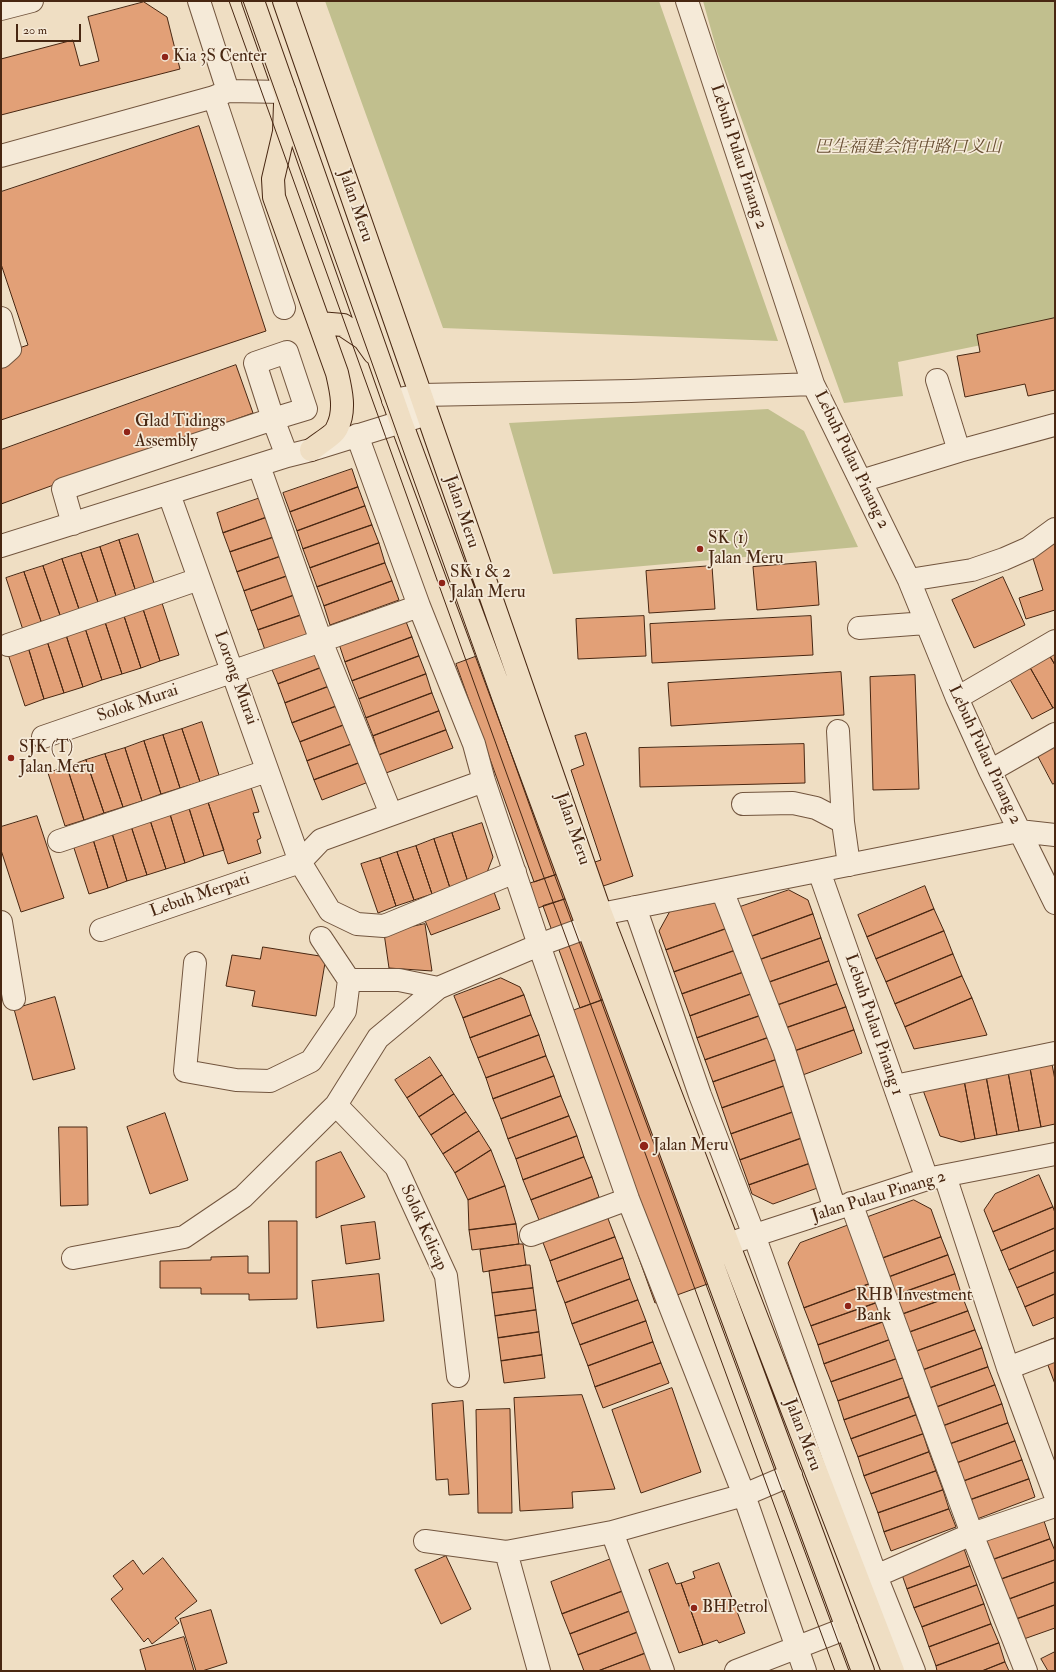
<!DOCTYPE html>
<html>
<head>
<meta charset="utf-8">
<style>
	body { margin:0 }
	#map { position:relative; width:1056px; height:1672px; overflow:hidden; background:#efdec3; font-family:"IM FELL Double Pica",serif }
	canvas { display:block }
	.frame { position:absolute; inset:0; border:2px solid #482712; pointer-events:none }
	.scale { position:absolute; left:16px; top:24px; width:65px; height:18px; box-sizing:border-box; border:2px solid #482712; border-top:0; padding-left:5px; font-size:12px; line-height:14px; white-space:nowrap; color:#482712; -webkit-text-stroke:3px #f5ead8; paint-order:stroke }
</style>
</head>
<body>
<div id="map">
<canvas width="1056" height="1672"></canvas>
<div class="frame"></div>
<div class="scale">20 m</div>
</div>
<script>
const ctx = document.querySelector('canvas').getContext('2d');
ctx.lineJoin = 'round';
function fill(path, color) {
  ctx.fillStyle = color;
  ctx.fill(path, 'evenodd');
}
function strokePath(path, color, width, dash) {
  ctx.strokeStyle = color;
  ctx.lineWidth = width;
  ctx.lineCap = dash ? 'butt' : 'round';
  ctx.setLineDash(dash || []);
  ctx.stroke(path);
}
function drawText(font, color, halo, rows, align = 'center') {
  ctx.font = font + ' "IM FELL Double Pica","Noto Serif SC",serif';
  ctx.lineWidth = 3.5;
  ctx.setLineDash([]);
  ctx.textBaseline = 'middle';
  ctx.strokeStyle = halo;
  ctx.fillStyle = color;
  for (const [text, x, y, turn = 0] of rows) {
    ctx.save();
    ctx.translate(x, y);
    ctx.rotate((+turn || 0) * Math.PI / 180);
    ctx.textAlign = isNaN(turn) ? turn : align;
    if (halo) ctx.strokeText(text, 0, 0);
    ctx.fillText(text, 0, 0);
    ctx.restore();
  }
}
fill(new Path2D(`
	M325,1H659L778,341L443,328Z
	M703,1H1055V330L898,362L903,396L844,403L717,51Z
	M768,409L804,431L858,547L553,574L509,423Z`), '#c1bf8e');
const building = new Path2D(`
	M144,2L167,17L180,69L1,115V59L73,40L80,66L99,61L88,17Z
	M199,126L266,331L1,420V354L28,345L1,264V192Z
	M1055,318V390L1028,396L1025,384L965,397L957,356L980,352L977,335Z
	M236,365L253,413L1,504V450Z
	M352,469L358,487L290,512L283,493Z
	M358,487L365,506L297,531L290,512Z
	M266,496L273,515L223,533L217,513Z
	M365,506L372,525L303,549L297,531Z
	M273,515L280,535L230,552L223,533Z
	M372,525L379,543L310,568L303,549Z
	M138,534L155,586L136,592L119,540Z
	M280,535L287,554L237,572L230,552Z
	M119,540L136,592L117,599L100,547Z
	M1055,541V610L1026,619L1019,598L1043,590L1030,549Z
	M379,543L385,563L317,587L310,568Z
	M100,547L117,599L99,605L81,553Z
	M81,553L99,605L80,612L62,559Z
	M287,554L293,574L244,591L237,572Z
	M62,559L80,612L61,618L43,566Z
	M816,562L819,605L757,610L753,567Z
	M385,563L392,581L324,606L317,587Z
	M43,566L61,618L42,624L24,572Z
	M712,566L715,609L649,613L646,571Z
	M24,572L42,624L23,630L6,578Z
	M293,574L300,593L251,611L244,591Z
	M1003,577L1025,625L974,648L952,600Z
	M392,581L399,600L330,625L324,606Z
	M300,593L307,613L258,630L251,611Z
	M162,603L179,655L160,661L143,609Z
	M143,609L160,661L141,668L124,616Z
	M307,613L314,632L265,650L258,630Z
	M124,616L141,668L122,674L105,622Z
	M644,616L646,656L578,659L576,619Z
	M811,616L813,655L652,663L650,624Z
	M405,619L412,637L345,662L339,644Z
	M105,622L122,674L102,680L85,628Z
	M85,628L102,680L83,687L66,635Z
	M66,635L83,687L64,693L47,641Z
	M412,637L419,656L352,681L345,662Z
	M47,641L64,693L44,699L28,647Z
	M320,646L328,665L278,684L270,665Z
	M28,647L44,699L25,706L8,654Z
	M1055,649V665L1048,653Z
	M1048,653L1055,665V707L1053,708L1028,664Z
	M483,654L560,873L534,882L456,664Z
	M419,656L426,674L359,699L352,681Z
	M1028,664L1053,708L1032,719L1008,676Z
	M328,665L335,684L285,703L278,684Z
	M841,672L844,715L671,726L668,683Z
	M426,674L432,693L366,718L359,699Z
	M915,675L919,789L873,790L870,677Z
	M335,684L342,704L292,723L285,703Z
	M432,693L439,711L373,736L366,718Z
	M342,704L349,723L300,742L292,723Z
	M439,711L446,730L379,755L373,736Z
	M202,722L219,775L200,782L182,729Z
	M349,723L357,742L307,761L300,742Z
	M182,729L200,782L180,788L163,735Z
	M446,730L453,748L386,773L379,755Z
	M586,733L633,876L535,909L527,884L601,860L571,770L584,765L575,736Z
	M163,735L180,788L161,794L144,741Z
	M1028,737H1055V783L1053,784Z
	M144,741L161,794L142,801L125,748Z
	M357,742L364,761L314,780L307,761Z
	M804,744L805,783L640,787L639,748Z
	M125,748L142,801L123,807L105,754Z
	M105,754L123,807L104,813L86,760Z
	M86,760L104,813L84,820L67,767Z
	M364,761L371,781L322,800L314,780Z
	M67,767L84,820L65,826L48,773Z
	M250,784L259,812L253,813L261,838L257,840L261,853L228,864L207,799Z
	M207,799L224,850L204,856L188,805Z
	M188,805L204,856L185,863L169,811Z
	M169,811L185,863L166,869L149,817Z
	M37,816L64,898L21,912L1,850V827Z
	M149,817L166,869L147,875L130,823Z
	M130,823L147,875L127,881L111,830Z
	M482,823L493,857L486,875L468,882L452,833Z
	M111,830L127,881L108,888L92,836Z
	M452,833L468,882L450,888L434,839Z
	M92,836L108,888L89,894L72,842Z
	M434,839L450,888L432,894L416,846Z
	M416,846L432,894L414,900L397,852Z
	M397,852L414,900L396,906L380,858Z
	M380,858L396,906L378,913L361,864Z
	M925,886L934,909L867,937L858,915Z
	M789,890L808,900L813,914L750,937L740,907Z
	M494,892L500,909L431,935L424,918Z
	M569,898L605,999L580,1008L543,906Z
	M723,902L731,927L666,950L659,931L670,911Z
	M934,909L944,931L876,959L867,937Z
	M813,914L821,938L759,960L750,937Z
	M425,924L432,971L389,968L384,933Z
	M731,927L739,949L674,972L666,950Z
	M944,931L953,954L886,982L876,959Z
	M821,938L829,961L767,983L759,960Z
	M263,947L326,957L316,1016L252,1006L255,991L226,986L232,955L260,959Z
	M739,949L747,971L682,994L674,972Z
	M953,954L962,976L895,1004L886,982Z
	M829,961L837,984L775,1006L767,983Z
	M747,971L754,993L690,1016L682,994Z
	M962,976L972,998L905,1027L895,1004Z
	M501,978L520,987L524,995L463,1018L454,996Z
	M837,984L846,1007L783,1029L775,1006Z
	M754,993L762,1015L697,1038L690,1016Z
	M524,995L531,1015L470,1038L463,1018Z
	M55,997L75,1069L33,1080L14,1009Z
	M972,998L987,1035L914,1049L905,1027Z
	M605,999L735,1274L655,1303L553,1018Z
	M846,1007L854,1030L792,1052L783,1029Z
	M531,1015L539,1035L478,1058L470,1038Z
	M762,1015L770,1037L705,1060L697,1038Z
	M854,1030L862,1053L800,1076L792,1052Z
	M539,1035L546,1056L486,1078L478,1058Z
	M770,1037L778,1059L713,1082L705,1060Z
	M1049,1048L1055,1080V1124L1041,1127L1027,1052Z
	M1027,1052L1041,1127L1019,1131L1005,1056Z
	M546,1056L554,1076L493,1099L486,1078Z
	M1005,1056L1019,1131L997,1135L983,1060Z
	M430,1057L442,1075L407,1098L395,1080Z
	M778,1059L787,1085L722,1108L713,1082Z
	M983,1060L997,1135L975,1139L961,1064Z
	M961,1064L975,1139L961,1142L940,1136L917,1074Z
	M442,1075L454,1094L419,1117L407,1098Z
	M554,1076L561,1096L501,1119L493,1099Z
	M787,1085L796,1111L731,1134L722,1108Z
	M454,1094L466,1112L431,1135L419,1117Z
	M561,1096L569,1116L508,1139L501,1119Z
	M796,1111L805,1137L740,1160L731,1134Z
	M466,1112L479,1131L443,1154L431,1135Z
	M165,1113L188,1180L150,1194L127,1127Z
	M569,1116L577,1136L516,1159L508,1139Z
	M59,1127H87L88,1205L61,1206Z
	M479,1131L491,1150L455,1173L443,1154Z
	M577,1136L584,1157L523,1180L516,1159Z
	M805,1137L814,1162L749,1185L740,1160Z
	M491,1150L505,1186L468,1200L455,1173Z
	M341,1152L365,1197L316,1218V1162Z
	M584,1157L592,1177L531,1200L523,1180Z
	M814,1162L823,1186L773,1204L752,1194L749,1185Z
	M1039,1175L1053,1207L993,1232L984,1210L995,1194Z
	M592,1177L599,1197L539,1220L531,1200Z
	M505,1186L516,1224L469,1230L468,1200Z
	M914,1200L931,1209L941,1237L883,1258L868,1217Z
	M1053,1207L1055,1213V1228L1001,1251L993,1232Z
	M607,1216L615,1237L550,1261L542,1240Z
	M269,1221H297V1299L249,1300V1294H201V1288H160V1261L211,1260V1257L248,1256V1273H269Z
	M375,1222L380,1259L346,1264L341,1226Z
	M516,1224L519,1244L472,1250L469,1230Z
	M849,1225L869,1284L804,1308L788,1263L800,1243Z
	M1055,1228V1250L1009,1270L1001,1251Z
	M615,1237L623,1258L557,1282L550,1261Z
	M941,1237L948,1255L889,1277L883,1258Z
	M519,1244H523L526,1265L483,1272L480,1250Z
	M1055,1250V1272L1017,1288L1009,1270Z
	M948,1255L955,1274L896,1295L889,1277Z
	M623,1258L630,1279L565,1303L557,1282Z
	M526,1265H530L533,1288L492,1293L489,1271Z
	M1055,1272V1294L1025,1307L1017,1288Z
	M379,1274L384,1321L317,1328L312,1281Z
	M955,1274L961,1293L903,1314L896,1295Z
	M630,1279L638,1300L572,1324L565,1303Z
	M869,1284L876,1303L811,1326L804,1308Z
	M533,1288L536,1310L495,1316L492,1293Z
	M961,1293L968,1311L910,1332L903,1314Z
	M1055,1294V1317L1033,1326L1025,1307Z
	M638,1300L646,1321L580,1345L572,1324Z
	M876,1303L883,1322L818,1345L811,1326Z
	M536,1310L539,1332L498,1338L495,1316Z
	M968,1311L975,1330L917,1351L910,1332Z
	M646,1321L653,1342L588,1366L580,1345Z
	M883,1322L889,1340L824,1364L818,1345Z
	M975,1330L982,1348L923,1370L917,1351Z
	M539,1332L542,1355L501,1361L498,1338Z
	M1055,1338V1384L1040,1344Z
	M889,1340L896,1359L831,1382L824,1364Z
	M653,1342L661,1363L595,1387L588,1366Z
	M982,1348L988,1367L930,1388L923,1370Z
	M542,1355L545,1378L504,1383L501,1361Z
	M896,1359L903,1378L838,1401L831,1382Z
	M661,1363L669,1383L603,1408L595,1387Z
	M988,1367L995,1385L937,1407L930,1388Z
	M903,1378L909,1397L844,1420L838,1401Z
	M995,1385L1002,1404L943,1426L937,1407Z
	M672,1388L701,1472L641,1493L612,1410Z
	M582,1395L615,1489L572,1492L573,1508L520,1511L514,1398Z
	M909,1397L916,1415L851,1439L844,1420Z
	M463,1401L469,1494L449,1495L448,1479L436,1480L432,1404Z
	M1002,1404L1008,1423L950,1444L943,1426Z
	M510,1409L512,1513H478L476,1410Z
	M916,1415L923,1434L858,1457L851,1439Z
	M1008,1423L1015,1441L957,1463L950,1444Z
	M923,1434L929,1452L864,1476L858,1457Z
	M1015,1441L1022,1460L964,1481L957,1463Z
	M929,1452L936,1471L871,1494L864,1476Z
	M1022,1460L1029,1479L970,1500L964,1481Z
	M936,1471L943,1490L878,1513L871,1494Z
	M1029,1479L1035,1497L977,1519L970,1500Z
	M943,1490L949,1509L884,1532L878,1513Z
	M949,1509L956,1527L891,1551L884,1532Z
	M1043,1518L1050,1539L992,1560L985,1540Z
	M1050,1539L1055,1551V1560L999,1580L992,1560Z
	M963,1546L970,1566L907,1589L900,1569Z
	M446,1556L471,1609L441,1624L415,1570Z
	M163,1558L197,1601L175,1618L179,1623L152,1644L148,1638L144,1642L111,1599L123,1589L113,1576L133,1560L143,1574Z
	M611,1559L623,1591L562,1614L551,1582Z
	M1055,1560V1582L1007,1600L999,1580Z
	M668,1563L676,1584L681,1583L703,1645L679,1653L649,1570Z
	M719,1563L745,1633L719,1643L717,1640L703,1645L681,1583L695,1578L693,1572Z
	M970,1566L977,1585L914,1608L907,1589Z
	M1055,1582V1605L1014,1620L1007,1600Z
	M977,1585L984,1604L922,1627L914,1608Z
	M623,1591L630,1611L570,1634L562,1614Z
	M984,1604L991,1624L929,1647L922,1627Z
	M1055,1605V1628L1021,1640L1014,1620Z
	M211,1610L227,1663L202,1671H196L180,1619Z
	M630,1611L638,1632L578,1655L570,1634Z
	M991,1624L999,1643L936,1666L929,1647Z
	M638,1632L646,1653L598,1671H584L578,1655Z
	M184,1637L194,1671H146L140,1650Z
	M999,1643L1005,1662L982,1671H937L936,1666Z
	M1055,1652V1671H1048L1041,1659Z
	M646,1653L653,1671H598Z
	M1005,1662L1009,1671H982Z`);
fill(building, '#e2a077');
strokePath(building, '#482712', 1);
const minor = new Path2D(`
	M199,1L228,91
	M687,1L813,384L909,580L957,698L990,771L1055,903
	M1,9L32,1
	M214,97L284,308
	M1,156L214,97L228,91L285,92
	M1,318L10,349L1,357
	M937,380L959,451
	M393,400L421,395L631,391L813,384
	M357,435L419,606L474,744L484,781L539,945L628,1199L744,1495L805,1671
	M259,466L321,641L391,814
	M861,481L959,451L1054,425
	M169,494L300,862L330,911L357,924L384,926L515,872
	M73,524L63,489L273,419L306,409L287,352L255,363L273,419L287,456
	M1,546L287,456L311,450L427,414
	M909,580L972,570L1004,559L1029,548L1055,529
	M859,628L926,623
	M8,645L199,579
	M957,698L1055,641
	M838,731L843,822L849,865
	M43,737L321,641L419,606
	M990,771L1055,734
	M743,804L793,803L816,808L843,822
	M59,841L267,771
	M819,871L927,1179
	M722,890L784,1050L835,1209
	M635,907L700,1095L754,1235L876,1576L914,1671
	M601,914L1019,831L1055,835
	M1,922L14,999
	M101,930L300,862L321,840L484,781
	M195,963L185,1071L236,1080L270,1081L311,1061L345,1011L349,980L321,938
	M349,980H399L438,988
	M895,1086L1055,1053
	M336,1105L396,1167L446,1276L458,1376
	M945,1176L1008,1368L1055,1495
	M851,1203L972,1534L1026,1671
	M531,1235L628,1199
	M740,1240L927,1179L1055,1154
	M73,1258L184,1237L243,1197L336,1105L378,1038L438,988L539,945L588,927
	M1008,1368L1055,1350
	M612,1532L663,1671
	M425,1541L506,1552L612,1532L744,1495L791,1475
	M506,1552L539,1671
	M876,1576L972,1534L1055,1506
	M736,1671L847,1628`);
const highway = new Path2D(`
	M253,1L401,422L863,1671
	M284,1L601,914L893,1671
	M285,104L284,132L273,179L274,197L337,373C341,390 346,411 337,428C335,434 317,445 311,450
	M319,323L343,325L364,339L374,353`);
strokePath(minor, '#72553e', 24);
strokePath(highway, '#482712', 24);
strokePath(minor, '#f5ead8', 22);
strokePath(highway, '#efdec3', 22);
strokePath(new Path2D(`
	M229,1L542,872L835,1671
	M243,1L553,871L849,1671`), '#482712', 1);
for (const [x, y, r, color] of [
	[165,57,4,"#8f2418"],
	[127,432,4,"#8f2418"],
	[700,549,4,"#8f2418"],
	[442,583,4,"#8f2418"],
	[11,758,4,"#8f2418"],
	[644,1146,5,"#8f2418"],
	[848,1306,4,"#8f2418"],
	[694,1608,4,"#8f2418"]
]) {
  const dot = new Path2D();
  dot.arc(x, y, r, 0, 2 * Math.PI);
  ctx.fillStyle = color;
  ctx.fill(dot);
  strokePath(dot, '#f5ead8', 1.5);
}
drawText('17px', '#482712', '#f5ead8', [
	["Kia 3S Center",173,57],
	["Glad Tidings",135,422],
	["Assembly",135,442],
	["SK (1)",708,539],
	["Jalan Meru",708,559],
	["SK 1 & 2",450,573],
	["Jalan Meru",450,593],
	["SJK (T)",19,748],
	["Jalan Meru",19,768],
	["Jalan Meru",653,1146],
	["RHB Investment",856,1296],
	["Bank",856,1316],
	["BHPetrol",702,1608]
], 'left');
drawText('italic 17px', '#664d31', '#f5ead8', [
	["巴生福建会馆中路口义山",908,148]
]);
drawText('17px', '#482712', '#f5ead8', [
	["Lebuh Pulau Pinang 2",738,157,72],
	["Jalan Meru",355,206,71],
	["Lebuh Pulau Pinang 2",851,460,64],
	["Jalan Meru",461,512,71],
	["Lorong Murai",235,678,70],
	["Solok Murai",138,704,-19],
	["Lebuh Pulau Pinang 2",984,755,65],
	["Jalan Meru",572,829,71],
	["Lebuh Merpati",200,896,-19],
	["Lebuh Pulau Pinang 1",873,1025,71],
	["Jalan Pulau Pinang 2",879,1197,-17],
	["Solok Kelicap",423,1228,66],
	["Jalan Meru",802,1435,69]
]);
</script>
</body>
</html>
